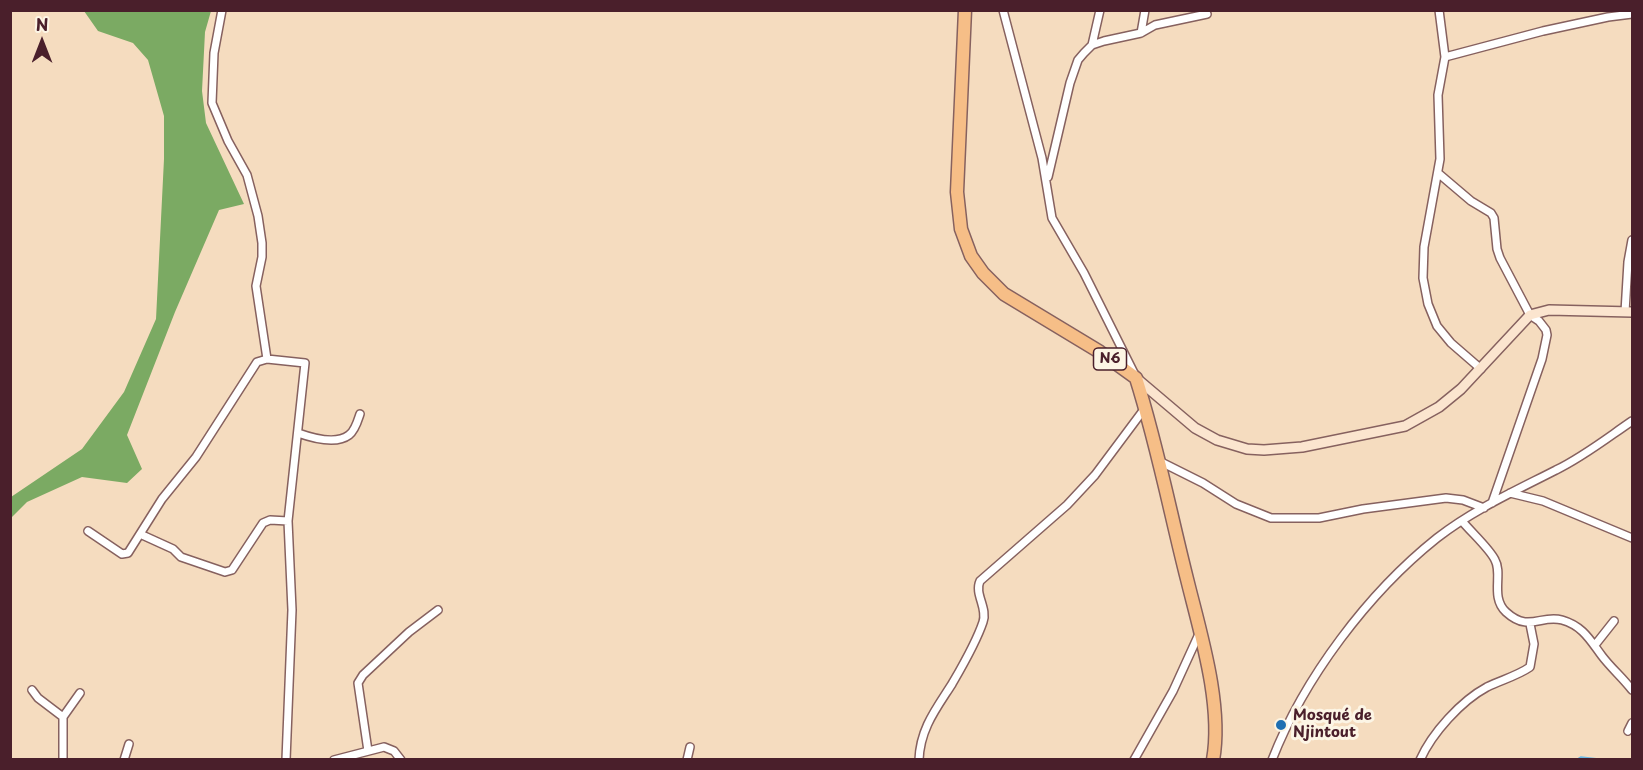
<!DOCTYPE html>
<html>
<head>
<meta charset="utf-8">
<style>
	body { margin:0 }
	#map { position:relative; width:1643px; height:770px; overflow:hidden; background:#f5dcbf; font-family:"Playpen Sans",sans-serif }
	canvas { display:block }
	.frame { position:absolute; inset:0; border:12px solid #4a1f2b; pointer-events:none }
	.north { position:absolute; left:12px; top:12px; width:60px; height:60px; -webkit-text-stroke:4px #fcf5e5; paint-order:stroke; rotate:0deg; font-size:16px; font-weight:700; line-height:24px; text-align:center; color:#4a1f2b }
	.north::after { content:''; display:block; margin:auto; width:21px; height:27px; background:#4a1f2b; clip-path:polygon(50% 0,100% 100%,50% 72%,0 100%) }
</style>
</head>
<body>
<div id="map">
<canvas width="1643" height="770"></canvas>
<div class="frame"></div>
<div class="north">N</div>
</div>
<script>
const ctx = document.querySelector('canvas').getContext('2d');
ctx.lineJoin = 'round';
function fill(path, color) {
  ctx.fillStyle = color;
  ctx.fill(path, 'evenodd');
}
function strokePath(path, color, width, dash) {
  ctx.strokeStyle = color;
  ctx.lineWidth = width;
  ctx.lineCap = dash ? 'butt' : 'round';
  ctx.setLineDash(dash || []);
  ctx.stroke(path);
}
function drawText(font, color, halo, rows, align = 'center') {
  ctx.font = font + ' "Playpen Sans",sans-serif';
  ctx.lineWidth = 6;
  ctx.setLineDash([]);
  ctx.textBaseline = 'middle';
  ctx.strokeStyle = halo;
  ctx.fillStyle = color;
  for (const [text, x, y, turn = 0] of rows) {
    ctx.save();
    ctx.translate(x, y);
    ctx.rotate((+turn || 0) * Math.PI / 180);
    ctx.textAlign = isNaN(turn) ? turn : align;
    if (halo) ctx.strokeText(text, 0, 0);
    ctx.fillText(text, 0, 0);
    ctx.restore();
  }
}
fill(new Path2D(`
	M84,11H211L205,32L202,91L206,123L244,204L219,210L175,312L127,435L142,469L127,483L82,477L27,502L11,518V497L82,449L124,392L156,319L164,159V116L148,60L133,43L98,31Z`), '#7baa63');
strokePath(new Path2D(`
	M1576,760L1581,757L1607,760`), '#6ab8e4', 1.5);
const street = new Path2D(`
	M222,10L214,53L212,103L228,141L247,175L258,216L262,243V257L256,286L267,359L305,363L288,521L292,610L286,760
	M1003,10L1042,158L1052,218L1084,273L1135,375
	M1439,10L1445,57L1438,95L1440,159L1424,247L1423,278L1428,304L1437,326L1451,343L1481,369
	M1141,33L1145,10
	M1092,45L1100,10
	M1445,57L1543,31L1608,17L1632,14
	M1438,173L1471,201L1491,213L1494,218L1497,249L1500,258L1530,315L1539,321L1546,330L1547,335L1542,359L1492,503
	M1048,177L1070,83L1078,60L1084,53L1092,45L1104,41L1141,33L1155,25L1207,14
	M1625,312L1628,262L1632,240
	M298,433C312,438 336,445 349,435C355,431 358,420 360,414
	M1159,461L1203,483L1236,504L1271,518H1319L1363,509L1446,498L1463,500L1484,508
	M1510,493L1543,501L1632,538
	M1462,521C1471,532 1490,549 1495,560C1503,574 1490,597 1506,612C1529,633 1541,614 1562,620C1583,626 1590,640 1602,656C1611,668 1623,678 1632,690
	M88,531L122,554L128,553L162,499L196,457L257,362L267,359
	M140,534L173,549L181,557L225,572L232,570L263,523L270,520L288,521
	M1595,645L1614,621
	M32,690L38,698L63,717
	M1628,731L1632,723
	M368,751L358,683L363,675L409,632L438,610
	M63,760V717L80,693
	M124,760L129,744
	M334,760L384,747L394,751L401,760
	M687,760L690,747
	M919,760C920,729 936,709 952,684C963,665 976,643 983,622C988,608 974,594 980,581L1067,505L1095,475L1145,408
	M1134,760L1173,691L1199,634
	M1272,760C1304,678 1368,593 1437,538C1473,510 1515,491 1556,470C1583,457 1607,438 1632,421
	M1420,760C1432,733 1461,701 1487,687C1501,680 1517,676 1530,667L1534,644L1530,624`);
const secondary = new Path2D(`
	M1136,378L1195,428L1217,440L1247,449L1264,450L1302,447L1405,426L1439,407L1461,389L1530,315L1549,310L1632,312`);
const highway = new Path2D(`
	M965,10L957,192L961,229L971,256L983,273L1004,294L1100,352L1136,378C1157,444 1170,512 1187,579C1200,632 1223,705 1213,760`);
strokePath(street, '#86615f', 10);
strokePath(secondary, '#86615f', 12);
strokePath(highway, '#86615f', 15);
strokePath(street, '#fff', 7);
strokePath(secondary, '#fbe5cf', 9);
strokePath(highway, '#f6be87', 12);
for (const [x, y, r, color] of [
	[1281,725,6,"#1f6fb2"]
]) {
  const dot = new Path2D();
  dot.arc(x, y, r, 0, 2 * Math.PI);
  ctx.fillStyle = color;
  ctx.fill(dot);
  strokePath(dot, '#fcf5e5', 2);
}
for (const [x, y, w] of [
	[1110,359,33]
]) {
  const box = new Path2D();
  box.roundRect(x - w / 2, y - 11, w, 22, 4.5);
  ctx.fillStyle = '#fcf5e5';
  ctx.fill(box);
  strokePath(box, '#4a1f2b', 1.5);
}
drawText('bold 14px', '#4a1f2b', null, [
	["N6",1110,359]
]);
drawText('bold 15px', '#4a1f2b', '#fcf5e5', [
	["Mosqué de",1293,716],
	["Njintout",1293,733]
], 'left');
</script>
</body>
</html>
